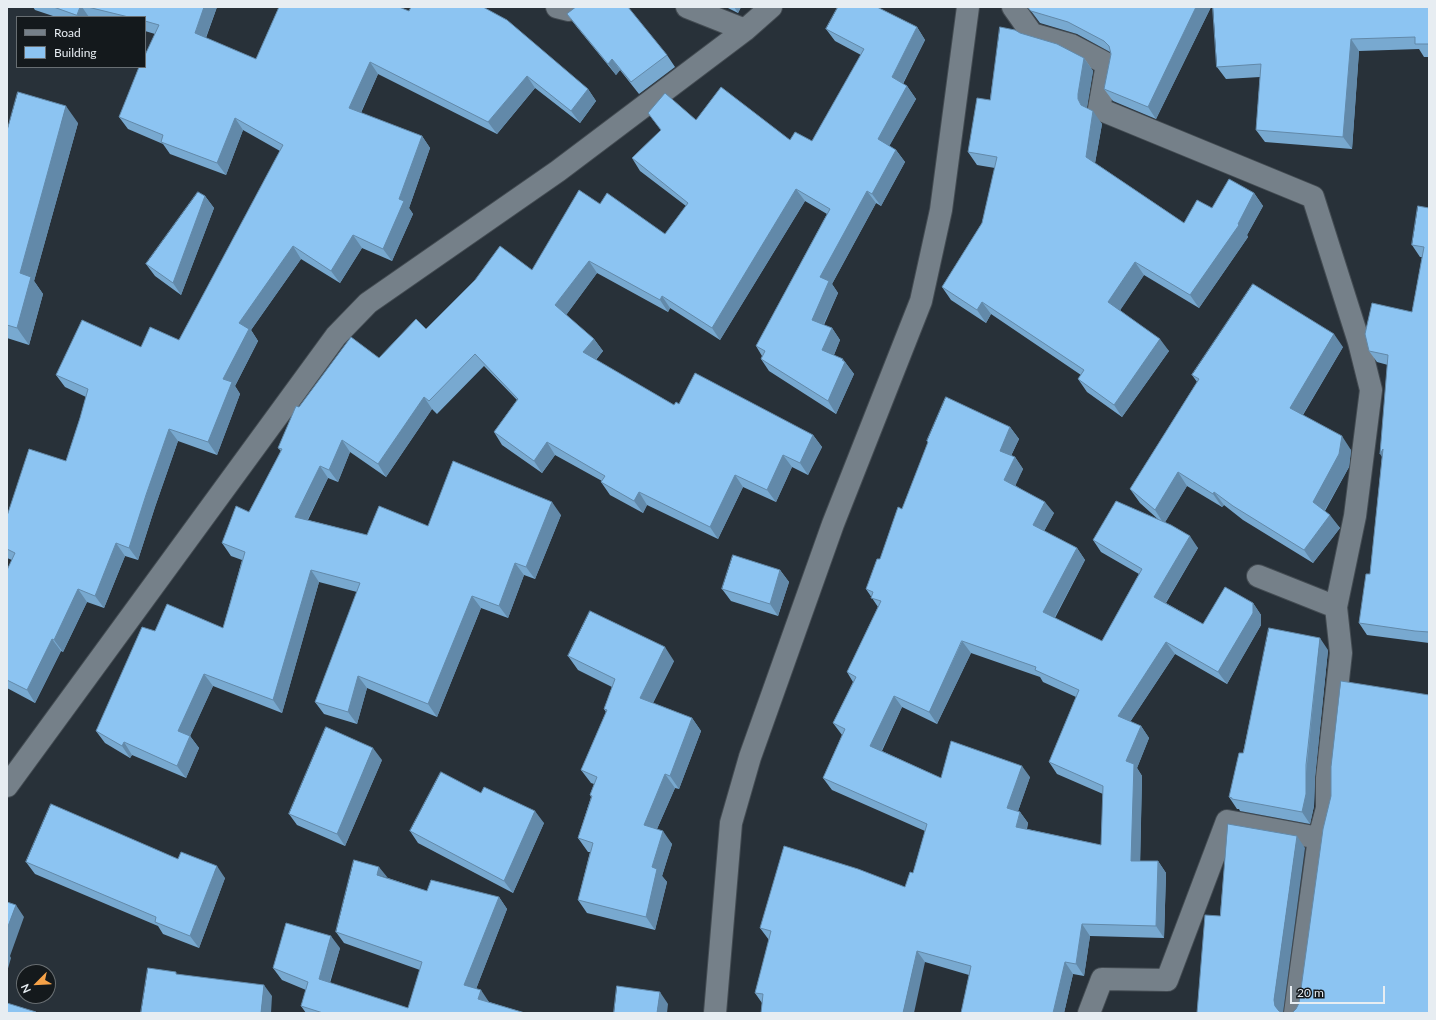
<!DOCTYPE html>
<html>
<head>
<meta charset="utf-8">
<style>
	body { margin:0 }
	#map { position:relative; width:1436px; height:1020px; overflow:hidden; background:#283139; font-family:Lato,sans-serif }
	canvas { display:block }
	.frame { position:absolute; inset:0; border:8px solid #e7edf2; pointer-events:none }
	.legend { position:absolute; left:16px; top:16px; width:130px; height:52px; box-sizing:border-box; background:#14191c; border:1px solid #686e72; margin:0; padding:5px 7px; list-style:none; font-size:12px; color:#e7edf2 }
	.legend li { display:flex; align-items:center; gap:8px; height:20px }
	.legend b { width:20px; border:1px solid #686e72 }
	.north { position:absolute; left:16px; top:964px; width:40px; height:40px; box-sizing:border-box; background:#14191c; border:1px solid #686e72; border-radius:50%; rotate:246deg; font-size:11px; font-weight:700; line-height:16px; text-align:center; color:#e7edf2 }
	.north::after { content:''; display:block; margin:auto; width:14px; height:18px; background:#f6a248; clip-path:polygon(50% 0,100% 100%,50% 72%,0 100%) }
	.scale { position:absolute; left:1290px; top:986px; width:95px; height:18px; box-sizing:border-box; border:2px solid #e7edf2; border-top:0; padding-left:5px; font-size:12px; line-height:14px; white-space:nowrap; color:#e7edf2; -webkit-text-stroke:3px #14191c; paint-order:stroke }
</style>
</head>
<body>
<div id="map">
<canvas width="1436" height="1020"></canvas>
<div class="frame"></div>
<ul class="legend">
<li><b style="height:5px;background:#758089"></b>Road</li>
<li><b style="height:11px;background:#8cc4f2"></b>Building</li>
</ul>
<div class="north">N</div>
<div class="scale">20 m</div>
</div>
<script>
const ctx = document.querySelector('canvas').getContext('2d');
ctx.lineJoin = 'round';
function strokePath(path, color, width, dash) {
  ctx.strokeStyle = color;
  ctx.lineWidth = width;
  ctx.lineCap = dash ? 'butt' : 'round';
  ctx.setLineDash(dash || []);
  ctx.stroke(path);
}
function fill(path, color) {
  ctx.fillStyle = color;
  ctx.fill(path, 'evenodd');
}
const street = new Path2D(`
	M557,7L569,10L572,7
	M687,7L745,30
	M1013,7L1032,34L1071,45L1107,64L1099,109L1313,197L1359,342L1371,390L1355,516L1336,607L1341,653L1327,778V808L1319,838L1295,1013
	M1258,576L1336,607
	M7,786L336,336L368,303L558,171L745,30L771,7
	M1089,1013L1102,979L1167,980L1227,821L1319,838`);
const secondary = new Path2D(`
	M715,1013L731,823L750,757L833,524L921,301L941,210L968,7`);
strokePath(street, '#444c53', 24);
strokePath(secondary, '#444c53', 24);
strokePath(street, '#758089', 22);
strokePath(secondary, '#758089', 22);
fill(new Path2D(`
	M33,7H217L206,38L256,59L279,7L588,89L596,101L580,123L535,88L497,134L378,74L361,113L422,136L430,148L409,208L413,214L392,261L362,248L340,283L301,259L251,330L258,341L235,386L240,394L217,455L178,441L155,507L138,560L125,556L104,608L87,602L63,652L61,651L35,703L7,688V570L12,560L7,558V516L66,461L80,418L86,397L65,387L56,375L141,347L179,340L280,151L243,130L226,175L170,154L163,144L128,129L119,117L155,34L145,31V17H56L35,10Z
	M726,7H741L738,13Z
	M1028,7H1211L1156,119L1113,101L1104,89L1111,54L1110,52L1077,34L1040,23Z
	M1429,7V57H1424L1419,49L1359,51L1352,149L1265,142L1256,130L1260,77L1226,79L1217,67Z
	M567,14L667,55L675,67L639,94L620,70L616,75L576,26Z
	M917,27L925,40L903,84L907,86L916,99L889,146L896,150L905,162L881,206L876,203L832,284L838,293L824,325L832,328L840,340L834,355L844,361L854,374L836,414L769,371L761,359L762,356L756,346L827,214L805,201L720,340L670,308L668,312L597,273L566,315L594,339L603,351L596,360L674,405L679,404L813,435L822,447L808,475L792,467L776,502L743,487L718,539L647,505L643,513L610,495L601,482L602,481L555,455L542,473L502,445L494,432L517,400L484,366L437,414L432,409L386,477L350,452L338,482L328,478L308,520L367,535L428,526L561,515L535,579L524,575L508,618L481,608L437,717L367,688L357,724L324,714L315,702L357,592L319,582L282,713L213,686L190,736L199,748L186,778L132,755L130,758L105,743L96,731L155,631L223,628L242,560L231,556L222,543L249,512L281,451L278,448L299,407L426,329L532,270L600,204L665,234L686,206L640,171L632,158L661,130L648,113L696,120L790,140L812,141L861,55L835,41L826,29Z
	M1020,33L1084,58L1093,71L1087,107V108L1102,124L1095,163L1184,223L1212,208L1254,193L1263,206L1247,235L1248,237L1199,308L1144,275L1120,310L1169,351L1122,417L1087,392L1078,379L1081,375L991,314L986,323L951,300L942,287L982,223L995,168L977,165L968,152L990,100Z
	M78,123L34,281L43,294L29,345L7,338V131Z
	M205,196L214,208L181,295L155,276L146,264Z
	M1429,208V643L1367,635L1359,623L1370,574L1382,457L1388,365L1377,362L1369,351L1412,312L1422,257H1420L1412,245Z
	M1343,347L1303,415L1351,450L1349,467L1325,511L1340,528L1313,563L1243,520L1224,505L1222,507L1187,486L1165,522L1198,548L1166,603L1203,624L1253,603L1261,615V625L1227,684L1175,654L1130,722L1141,726L1149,738L1137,768L1142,776L1140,861H1158L1166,873L1164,938L1090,936L1084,976L1073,974L1064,1013H961L969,975L925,962L762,1003L755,993L769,940L760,928L905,887L913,873L925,831L832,790L823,778L842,735L833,723L853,682L847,672L878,607L866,589L880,559L902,509L928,443L927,441L1010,427L1019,439L1011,456L1015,457L1023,469L1015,485L1054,513L1044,531L1077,548L1085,560L1055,618L1102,641L1139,574L1101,552L1093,540L1160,521L1140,503L1130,489L1197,382L1192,375ZM971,653L1040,677L1043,682L1076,697L1049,762L1057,774L1103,794L1101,845L1027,829L1028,823L1020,812L1018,811L1030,777L941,778L882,751L902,707L937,724Z
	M780,570L789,582L778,616L731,601L722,589Z
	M1328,650L1315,777L1314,806L1310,824L1240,811L1239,809H1237L1229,797L1243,753Z
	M568,656L674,661L653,703L692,718L701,731L679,789L675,788L657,829L672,844L662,876L667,882L655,930L587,913L578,900L590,852H588L578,838L591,797L590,795L594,784L591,783L581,770L606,712L604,709L612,687L578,670Z
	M382,760L345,846L297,825L289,814Z
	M481,793L544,823L513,893L418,843L410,831Z
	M178,859L225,878L199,948L163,934L158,926L35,874L26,862Z
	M388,878L427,891L499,897L507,909L476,989L489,1002L525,1013H306L301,1006L306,990L282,980L273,968L340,948L330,983L408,1008L420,970L344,943L336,932Z`), '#78a9d0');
fill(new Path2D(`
	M80,7H82L89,17H78L77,15Z
	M204,7H217L203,45L195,33Z
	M734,7H741L738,13Z
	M1196,7H1211L1156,119L1148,107Z
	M917,27L925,40L900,89L892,77Z
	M1351,39L1359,51L1352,149L1343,137Z
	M1084,58L1093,71L1087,107V112L1081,105L1078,99V94Z
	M612,59L620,70L616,75L608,64Z
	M370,62L378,74L357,121L349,108Z
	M527,76L535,88L497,134L488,122Z
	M907,86L916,99L886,152L878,139Z
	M588,89L596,101L580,123L571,111Z
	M66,106L78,123L34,281L43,294L29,345L17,328L20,273Z
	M1093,111L1102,124L1094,169L1086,157Z
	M235,118L243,130L226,175L217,163Z
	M422,136L430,148L409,208L413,214L392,261L383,249L399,199Z
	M896,150L905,162L881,206L872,194Z
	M796,189L805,201L720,340L712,328Z
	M867,191L876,203L832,284L838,293L820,332L812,320L820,277Z
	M1254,193L1263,206L1247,235L1248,237L1199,308L1190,295L1238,224Z
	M205,196L214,208L181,295L173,283Z
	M353,235L362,248L340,283L331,271Z
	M293,246L301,259L251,330L258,341L235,386L240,394L217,455L208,442L223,379L239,323Z
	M589,261L597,273L564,318L555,305Z
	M1135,262L1144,275L1117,315L1108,302Z
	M662,296L670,308L668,312L660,300Z
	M982,302L991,314L986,323L977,310Z
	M832,328L840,340L831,362L822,350Z
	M1334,334L1343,347L1299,421L1290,408Z
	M594,339L603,351L592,364L583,352Z
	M1160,339L1169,351L1122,417L1114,405Z
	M843,359L854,374L836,414L828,401Z
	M424,397L432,409L386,477L378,464Z
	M1010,427L1019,439L1008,462L1000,451Z
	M169,429L178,441L155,507L138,560L129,548L146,495Z
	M813,435L822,447L808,475L800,463Z
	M1342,436L1351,450L1349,467L1322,515L1313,502Z
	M342,440L350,452L338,482L329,470Z
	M547,442L555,455L542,473L534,461Z
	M1383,449L1388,466L1380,454Z
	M783,455L792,467L776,502L767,490Z
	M1015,457L1023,469L1013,491L1004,480Z
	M320,466L328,478L303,529L295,517Z
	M1178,472L1187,486L1164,524L1155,510Z
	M735,475L743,487L718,539L710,527Z
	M639,492L647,505L643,513L634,501Z
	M1214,492L1224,505L1222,507L1213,494Z
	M552,502L561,515L535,579L526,567Z
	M1045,502L1054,513L1041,537L1033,525Z
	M1330,515L1340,528L1313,563L1304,550Z
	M1190,536L1198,548L1162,609L1154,597Z
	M116,543L125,556L104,608L95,596Z
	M1077,548L1085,560L1051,624L1043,612Z
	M515,563L524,575L508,618L499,606Z
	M311,570L319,582L282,713L273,700Z
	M780,570L789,582L778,616L770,604Z
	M78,589L87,602L63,652L54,640Z
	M472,596L481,608L437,717L428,704Z
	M1253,603L1261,615V625L1227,684L1218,672Z
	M1320,638L1328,650L1315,777L1314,806L1310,824L1302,812Z
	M52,639L61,651L35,703L27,690Z
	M962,641L971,653L937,724L929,712Z
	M1166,642L1175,654L1126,728L1118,716Z
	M665,647L674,661L649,711L640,698Z
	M204,674L213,686L187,743L178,731Z
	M358,676L367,688L357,724L348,712Z
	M894,696L902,707L878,758L870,746Z
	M692,718L701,731L679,789L670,776Z
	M1141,726L1149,738L1137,768L1142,776L1140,872L1131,861L1126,761Z
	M190,736L199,748L186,778L177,766Z
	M124,742L132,755L130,758L122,746Z
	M373,748L382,760L345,846L337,834Z
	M1022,766L1030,777L1015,820L1007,808Z
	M665,774L675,788L653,838L644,825Z
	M535,811L544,823L513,893L504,881Z
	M1020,812L1028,823L1024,839L1016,827Z
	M663,831L672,844L662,876L667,882L655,930L646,917L652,867Z
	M1297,836L1305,848L1283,1013H1280L1275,1006L1274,1000Z
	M1158,861L1166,873L1164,938L1156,926Z
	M217,866L225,878L199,948L190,936Z
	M379,867L388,878L377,875Z
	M499,897L507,909L473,997L464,985Z
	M16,905L24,917L10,956L11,958L7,972V929Z
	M1082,924L1090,936L1084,976L1076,964Z
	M331,936L340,948L327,991L319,979Z
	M917,951L925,962L914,1013H903Z
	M1065,962L1073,974L1064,1013H1053Z
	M264,985L272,996L271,1013H261Z
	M481,990L489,1002L478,999Z
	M660,992L668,1004L667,1013H657Z`), '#6289a9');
const building = new Path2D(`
	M54,7H80L77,15Z
	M88,7H204L195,33L256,59L279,7H399L409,11L411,7H483L507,20L588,89L571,111L527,76L488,122L370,62L349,108L422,136L399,199L404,201L383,249L353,235L331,271L293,246L239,323L249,329L223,379L232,382L208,442L169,429L146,495L129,548L116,543L95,596L78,589L54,640L52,639L27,690L7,680V570L15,553L7,549V516L29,449L66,461L80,418L88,389L56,375L82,320L141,347L150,327L179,340L283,145L235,118L217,163L161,142L163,135L119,117L139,67H145V55L159,25L145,21V17H129Z
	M576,7H628L667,55L631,82L612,59L608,64L567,14Z
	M838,7H877L917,27L892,77L907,86L878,139L896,150L872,194L867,191L820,277L829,281L812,320L832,328L822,350L843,359L842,360L845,362L828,401L761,359L765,351L756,346L830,209L796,189L712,328L662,296L660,300L589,261L555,305L594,339L583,352L674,405L676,402L679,404L695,373L813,435L800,463L783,455L767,490L735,475L710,527L639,492L634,501L601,482L605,476L547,442L534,461L494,432L518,399L475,354L429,401L424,397L378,464L342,440L329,470L320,466L295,517L367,535L379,506L428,526L453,461L552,502L526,567L515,563L499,606L472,596L428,704L358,676L348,712L315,702L360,583L311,570L273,700L204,674L178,731L190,736L177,766L124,742L122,746L96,731L142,627L155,631L167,604L223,628L245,552L222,543L236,506L249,512L282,449L278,448L296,406L299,407L351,337L379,358L416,319L426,329L475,280L500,246L532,270L579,190L600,204L607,193L665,234L688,203L632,158L661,130L648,113L665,93L696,120L721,87L790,140L795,132L812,141L864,49L826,29Z
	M1028,7H1196L1148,107L1104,89L1111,54L1109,46L1104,41L1068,22L1031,11Z
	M1213,7H1429V44H1415V37L1351,39L1343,137L1256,130L1261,64L1217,67Z
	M1000,27L1015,30L1020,33L1057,44L1084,58L1078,94V99L1081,105L1093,111L1086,157L1184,223L1197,200L1212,208L1229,179L1254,193L1238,224L1239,225L1190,295L1135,262L1108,302L1160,339L1114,405L1078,379L1084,370L982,302L977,310L942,287L982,223L997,157L968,152L977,98L990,100Z
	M18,92L66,106L20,273L31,277L17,328L7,325V131Z
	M198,192L205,196L173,283L146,264Z
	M1418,206L1429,208V632L1415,631L1359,623L1366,574H1370L1383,449L1380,454L1388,355L1369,351L1365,334L1372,303L1412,312L1424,247L1412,245Z
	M1253,284L1334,334L1290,408L1342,436L1339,454L1313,502L1330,515L1304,550L1233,506L1214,492L1213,494L1178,472L1155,510L1130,489L1199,379L1192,375Z
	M946,397L1010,427L1000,451L1015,457L1004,480L1045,502L1033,525L1077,548L1043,612L1102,641L1142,569L1093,540L1116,501L1171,525L1190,536L1154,597L1203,624L1225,587L1253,603V613L1218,672L1166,642L1118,716L1141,726L1126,761L1134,764L1131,861H1158L1156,926L1082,924L1076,964L1065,962L1053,1013H961L971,966L917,951L903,1013H761L763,994L755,993L771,931L760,928L784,846L858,869L905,887L910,872L913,873L927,824L823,778L845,729L833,723L856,677L847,672L881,601L871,598L873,592L866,589L877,559H880L898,507L902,509L928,442L927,441ZM962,641L1036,667L1035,670L1079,690L1049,762L1103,786L1101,845L1016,827L1020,812L1007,808L1022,766L951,741L941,778L870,746L894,696L929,712Z
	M733,555L780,570L770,604L722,589Z
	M590,611L665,647L640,698L692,718L670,776L665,774L644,825L663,831L652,867L657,869L646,917L578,900L593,843L578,838L592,796L590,795L597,777L581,770L607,710L604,709L615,679L568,656Z
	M1269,628L1320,638L1306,765V794L1302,812L1232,799V798L1229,797L1239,753H1243Z
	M1341,681L1429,695V1013H1289H1292L1296,1009L1299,1003L1323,829L1331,796V767Z
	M326,727L373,748L337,834L289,814Z
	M441,772L481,793L484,787L535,811L504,881L410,831Z
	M51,804L178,859L181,852L217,866L190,936L155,922L156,917L26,862Z
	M1228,824L1297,836L1274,1000L1275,1006L1279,1011L1284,1013H1197L1205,915L1220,916Z
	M354,860L379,867L377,875L427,891L431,880L499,897L464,985L481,990L478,999L525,1013H323L301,1006L308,982L273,968L286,923L331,936L319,979L408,1008L422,962L336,932Z
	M7,902L16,905L7,929Z
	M148,968L176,972V974L264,985L261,1013H141Z
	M617,986L660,992L657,1013H614Z
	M7,1003L36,1012V1013H7Z`);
fill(building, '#8cc4f2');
strokePath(building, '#6289a9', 1);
</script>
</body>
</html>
